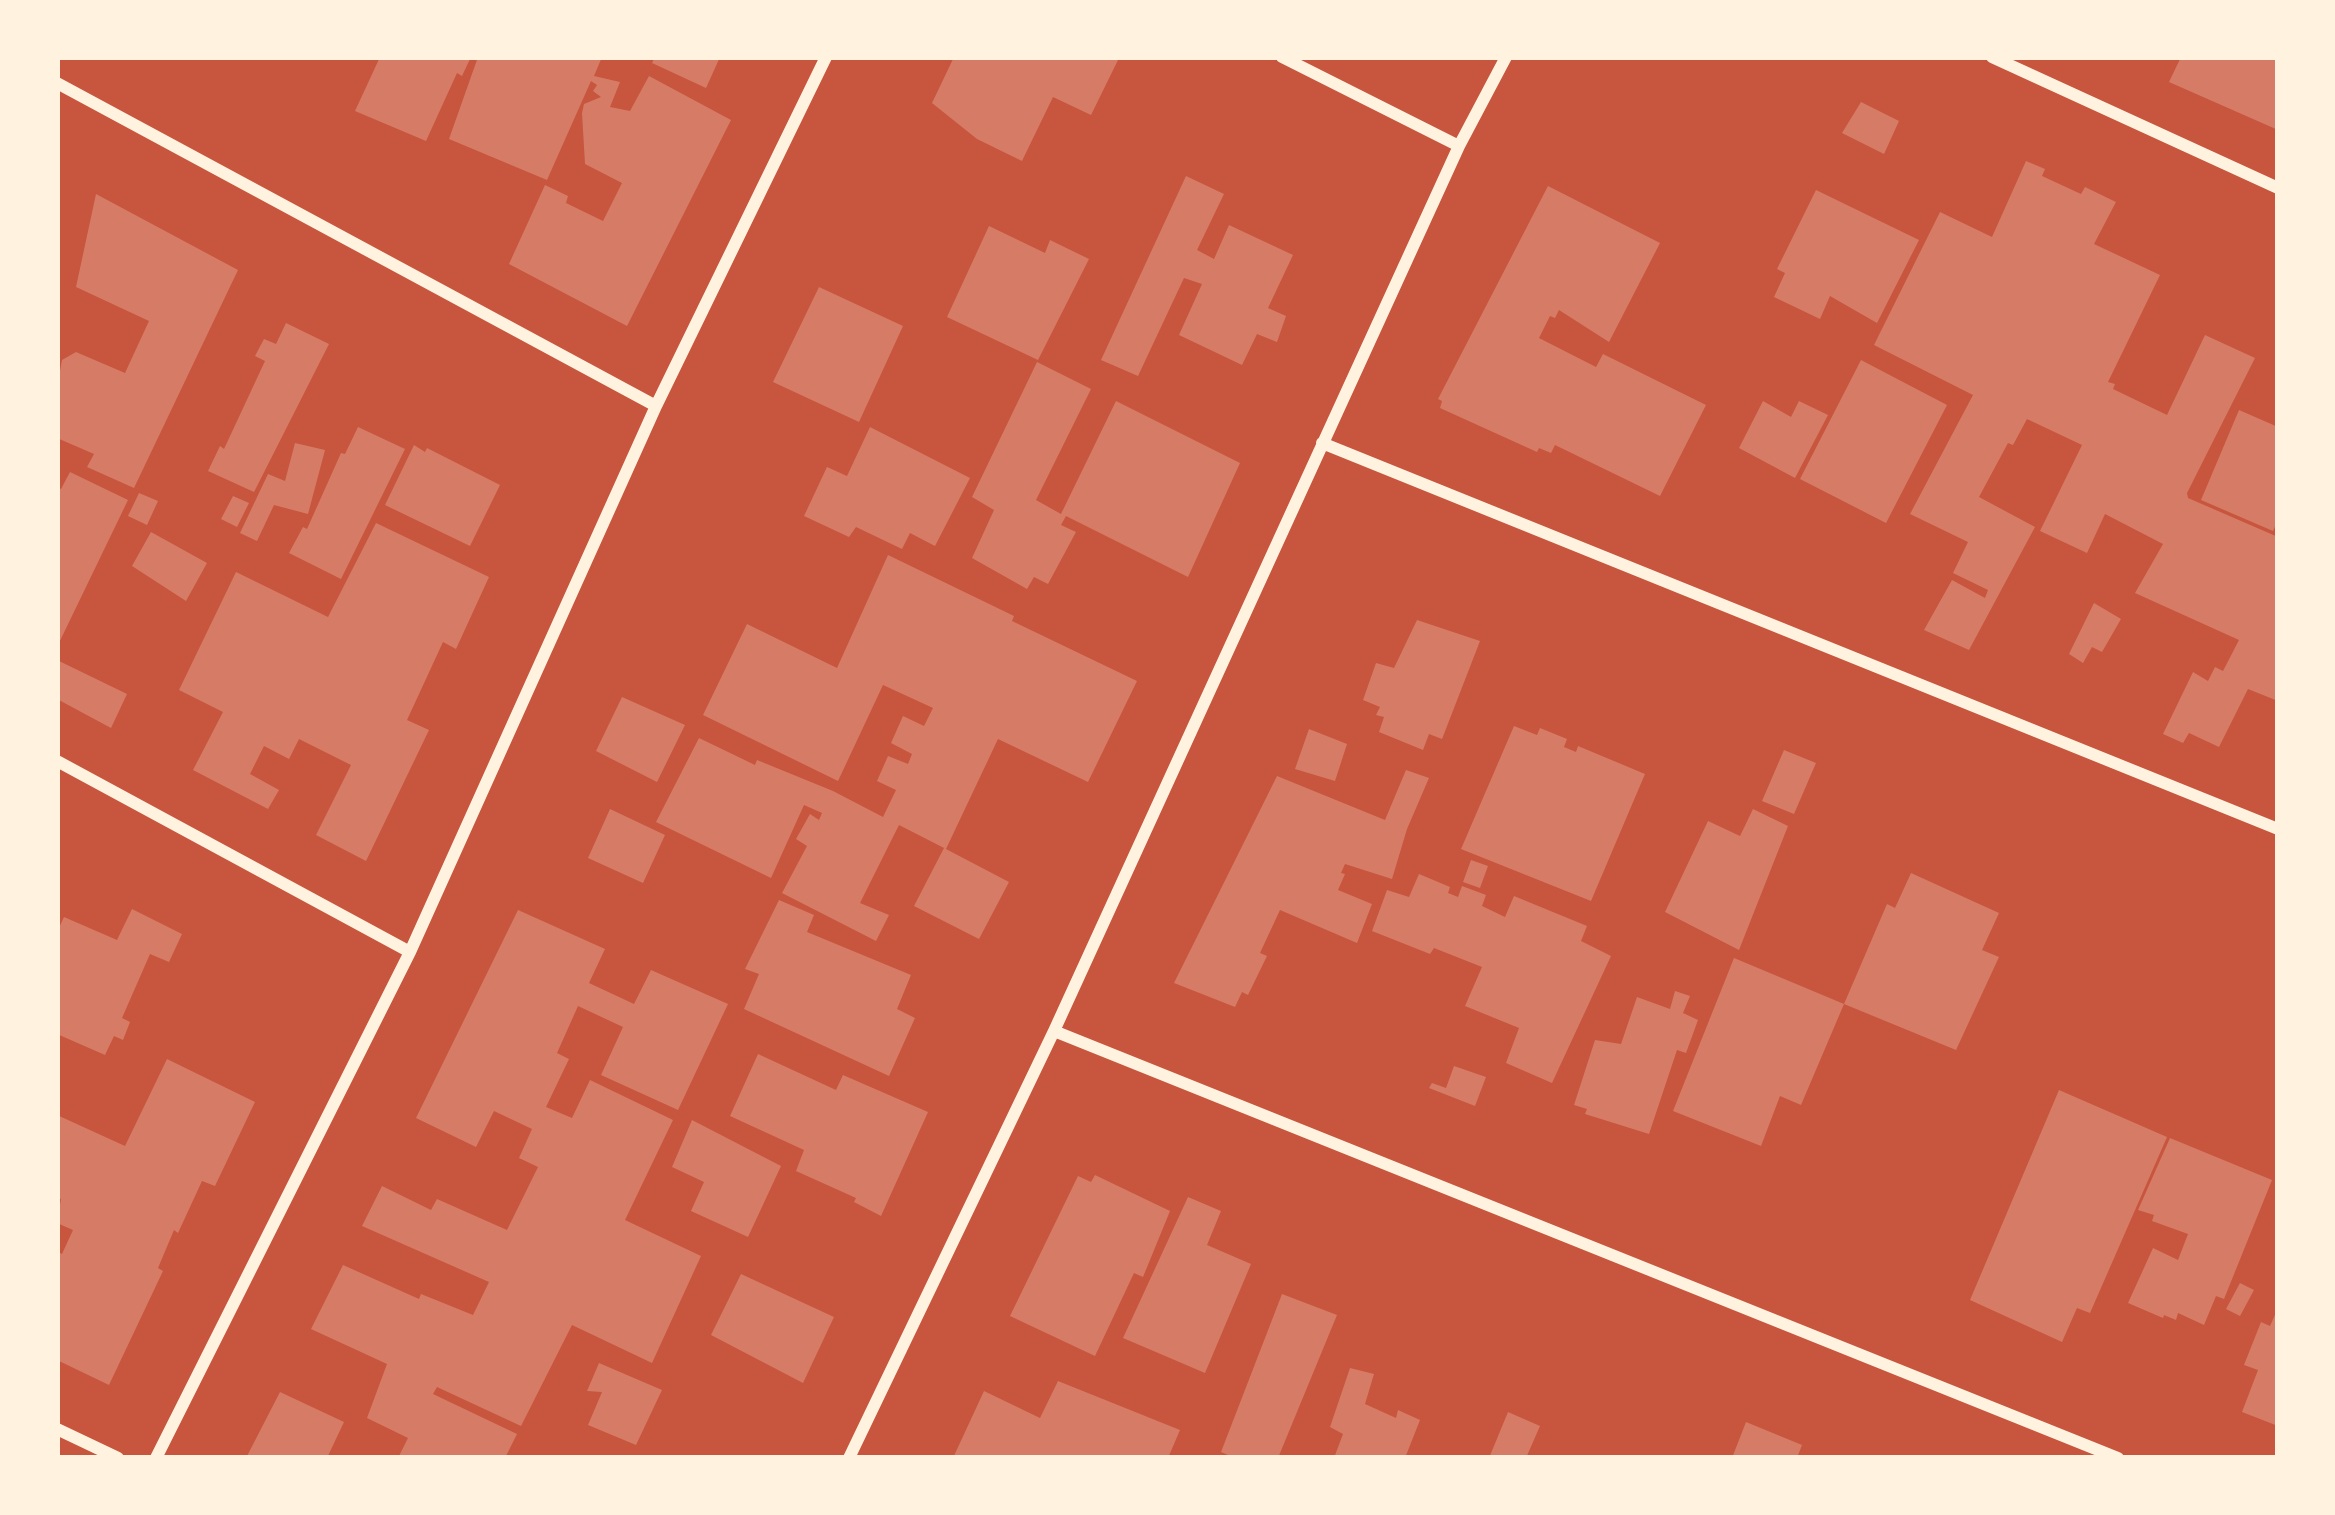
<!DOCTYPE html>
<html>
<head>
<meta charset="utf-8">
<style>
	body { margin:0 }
	#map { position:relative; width:2335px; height:1515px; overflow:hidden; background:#c8553d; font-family:Montserrat,sans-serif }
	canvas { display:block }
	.frame { position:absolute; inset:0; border:60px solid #fff3e0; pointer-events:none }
</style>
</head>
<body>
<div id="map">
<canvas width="2335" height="1515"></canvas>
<div class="frame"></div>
</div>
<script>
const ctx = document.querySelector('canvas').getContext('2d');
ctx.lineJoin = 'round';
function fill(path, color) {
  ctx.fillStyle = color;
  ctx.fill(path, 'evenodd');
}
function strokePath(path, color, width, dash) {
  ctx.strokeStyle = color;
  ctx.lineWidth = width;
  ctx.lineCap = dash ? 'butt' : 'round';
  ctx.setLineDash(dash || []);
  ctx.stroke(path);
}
fill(new Path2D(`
	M380,57H471L462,76L457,73L426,141L355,111Z
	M478,57H602L594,76L620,82L610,107L630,111L649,76L731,120L627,326L509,264L545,185L568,196L566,203L603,221L622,183L585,164L582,113L584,104L601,97L593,91L597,85L591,81L547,180L449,139Z
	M655,57H720L706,88L652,63Z
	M954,57H1111L1118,60L1091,115L1053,97L1022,161L977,139L932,103Z
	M2181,57H2278V130L2169,82Z
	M1861,102L1899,121L1884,154L1842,133Z
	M2026,161L2045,169L2042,176L2081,194L2085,187L2116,202L2094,244L2160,275L2108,382L2115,384L2113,389L2167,415L2205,335L2255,358L2187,493L2188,498L2278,537V701L2248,689L2219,747L2189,733L2183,743L2163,734L2193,672L2208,681L2215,667L2223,671L2239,640L2135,593L2163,544L2105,514L2087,553L2040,531L2082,445L2027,419L2013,445L2008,443L1979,497L2035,527L1969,650L1924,630L1952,580L1985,598L1988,590L1953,573L1968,542L1910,514L1973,395L1874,345L1940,212L1992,237Z
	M1186,176L1224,194L1197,250L1214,259L1229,225L1293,255L1268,308L1286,316L1277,342L1257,334L1242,365L1179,335L1202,284L1184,278L1138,376L1101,360Z
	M1548,186L1660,243L1609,342L1559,310L1555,318L1550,316L1539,338L1596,367L1603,354L1706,405L1660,496L1555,445L1551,453L1539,448L1537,452L1440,408L1442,401L1438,399Z
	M1816,190L1919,240L1877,323L1830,296L1820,319L1774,297L1785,273L1777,269Z
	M96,194L238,270L134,488L87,467L94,454L57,438V387L62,360L76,352L125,373L149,321L76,287Z
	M989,226L1045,253L1050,240L1089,259L1038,360L947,317Z
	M819,287L903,326L859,422L773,382Z
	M286,323L329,344L254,492L208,471L220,446L224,449L265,361L255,356L264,339L276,344Z
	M1861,360L1947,405L1886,523L1800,479Z
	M1037,362L1091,389L1036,500L1061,514L1116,401L1240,463L1188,577L1066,516L1061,525L1076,532L1048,584L1034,577L1027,589L972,558L994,510L972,497Z
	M1763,401L1791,417L1799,401L1828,415L1795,478L1739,448Z
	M2239,410L2278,427V520L2273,531L2201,500Z
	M358,427L405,449L341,579L289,553L303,527L307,529L341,453L345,454Z
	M870,427L970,478L935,546L910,533L902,549L856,527L849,537L804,516L827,467L847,476Z
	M295,443L325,450L308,514L274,505L257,541L240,533L268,474L285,481Z
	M414,445L425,452L427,448L500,485L470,546L385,505Z
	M70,472L128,500L57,647V487L61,489Z
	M139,493L158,501L147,525L128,516Z
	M233,496L249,503L237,527L221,519Z
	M376,523L489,577L456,649L443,642L407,720L429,730L366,861L316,835L351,765L299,739L289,759L264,746L250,774L279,790L268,809L193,770L223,712L179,690L236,572L328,617Z
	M151,532L207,563L186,601L132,566Z
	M888,555L1014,616L1012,621L1137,681L1088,782L998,739L946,849L899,825L860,903L889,915L876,941L782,893L807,846L796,839L810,814L819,820L822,813L804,805L771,878L656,822L699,738L755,765L757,760L833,791L883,817L896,790L877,781L888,756L908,764L912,754L891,743L903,716L924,726L933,708L883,685L838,781L703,715L747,624L837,668Z
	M2094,603L2121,619L2102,652L2092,647L2083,663L2069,654Z
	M1417,620L1480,641L1442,739L1429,734L1423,750L1379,732L1384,717L1376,715L1380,707L1363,700L1376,663L1394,668Z
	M57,660L127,694L111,728L57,699Z
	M622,697L685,725L657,782L596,751Z
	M1514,726L1537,735L1540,728L1567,739L1564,747L1576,752L1578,746L1645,774L1591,901L1461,849Z
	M1309,729L1347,744L1335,781L1295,769Z
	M1784,750L1816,763L1794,814L1762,801Z
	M1406,770L1429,778L1407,829L1392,879L1345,864L1341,873L1345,874L1338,890L1372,904L1357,943L1280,910L1260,953L1267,956L1248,995L1242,992L1235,1007L1174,983L1277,776L1385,820Z
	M610,809L665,835L643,883L588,858Z
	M1753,809L1788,826L1739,950L1665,912L1708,821L1740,836Z
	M944,848L1009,882L979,939L914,906Z
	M1471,860L1488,866L1480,888L1463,882Z
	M1911,873L1999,913L1982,950L1999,957L1956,1050L1844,1004L1887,904L1895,908Z
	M1419,874L1450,887L1448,893L1458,897L1462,886L1486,895L1482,906L1505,917L1514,896L1587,926L1581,941L1611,956L1552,1083L1506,1063L1519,1028L1465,1006L1482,967L1434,948L1430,954L1372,931L1387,890L1409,897Z
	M779,900L814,915L807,932L911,975L897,1009L915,1018L889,1076L744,1009L759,974L745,969Z
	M132,909L182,934L169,962L150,954L122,1018L130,1022L123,1040L114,1036L105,1055L57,1034V932L64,917L117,940Z
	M518,910L605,949L589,983L634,1004L651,970L728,1004L678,1110L601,1075L623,1027L578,1006L557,1053L569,1059L546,1107L572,1118L590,1080L673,1120L625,1220L701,1256L652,1363L572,1325L521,1426L437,1387L433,1394L517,1434L505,1458H398L408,1438L367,1418L387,1364L311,1329L343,1265L419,1299L421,1294L473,1315L489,1282L362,1226L382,1186L431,1210L437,1199L507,1230L538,1167L519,1158L532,1129L494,1111L476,1147L416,1118Z
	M1734,958L1844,1004L1801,1105L1780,1096L1761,1146L1673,1111Z
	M1675,991L1690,996L1683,1013L1698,1020L1686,1053L1677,1050L1649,1134L1585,1114L1587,1109L1574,1105L1595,1040L1621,1044L1637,997L1670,1009Z
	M758,1054L836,1090L843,1075L928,1112L881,1216L854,1202L856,1198L796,1171L804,1150L730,1116Z
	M167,1059L255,1102L215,1186L202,1181L178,1233L174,1230L158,1268L163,1271L109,1385L57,1360V1251L62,1254L73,1230L57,1223L61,1199L57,1197V1115L125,1146Z
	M1454,1066L1486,1077L1475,1106L1429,1088L1432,1083L1446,1088Z
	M2059,1090L2167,1137L2090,1313L2077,1308L2062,1342L1970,1300Z
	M692,1120L781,1166L748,1237L691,1211L704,1182L672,1167Z
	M2170,1138L2272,1180L2224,1299L2216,1296L2204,1325L2178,1313L2176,1320L2164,1315L2163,1318L2128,1303L2153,1248L2178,1260L2188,1234L2152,1221L2154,1215L2138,1210Z
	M1095,1175L1170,1211L1143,1277L1134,1273L1095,1356L1010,1316L1078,1176L1091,1182Z
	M1188,1197L1221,1211L1207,1245L1251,1264L1205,1373L1123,1338Z
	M741,1274L834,1317L803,1383L711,1335Z
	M2240,1283L2254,1290L2240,1316L2226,1309Z
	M1282,1294L1337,1315L1278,1458H1235L1221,1452Z
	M2278,1308V1426L2242,1412L2258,1370L2244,1365L2261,1322L2270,1326Z
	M599,1363L662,1390L636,1445L588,1425L602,1392L587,1391Z
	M1350,1368L1374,1374L1365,1404L1396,1418L1398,1410L1420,1420L1405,1458H1334L1343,1434L1330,1427Z
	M1058,1381L1180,1430L1168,1458H953L984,1391L1040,1418Z
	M280,1392L344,1422L327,1458H246Z
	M1508,1412L1540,1426L1526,1458H1489Z
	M1746,1422L1802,1445L1797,1458H1732Z`), '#d67c66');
strokePath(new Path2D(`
	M1282,57L1459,146
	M1992,57L2278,188
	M57,83L656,406
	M1322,443L2278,829
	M57,761L410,952
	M1054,1031L2118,1458
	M57,1429L118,1458
	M156,1458L410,952L656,406L826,57
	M849,1458L1054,1031L1459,146L1506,57`), '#fff3e0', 12);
</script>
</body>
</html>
